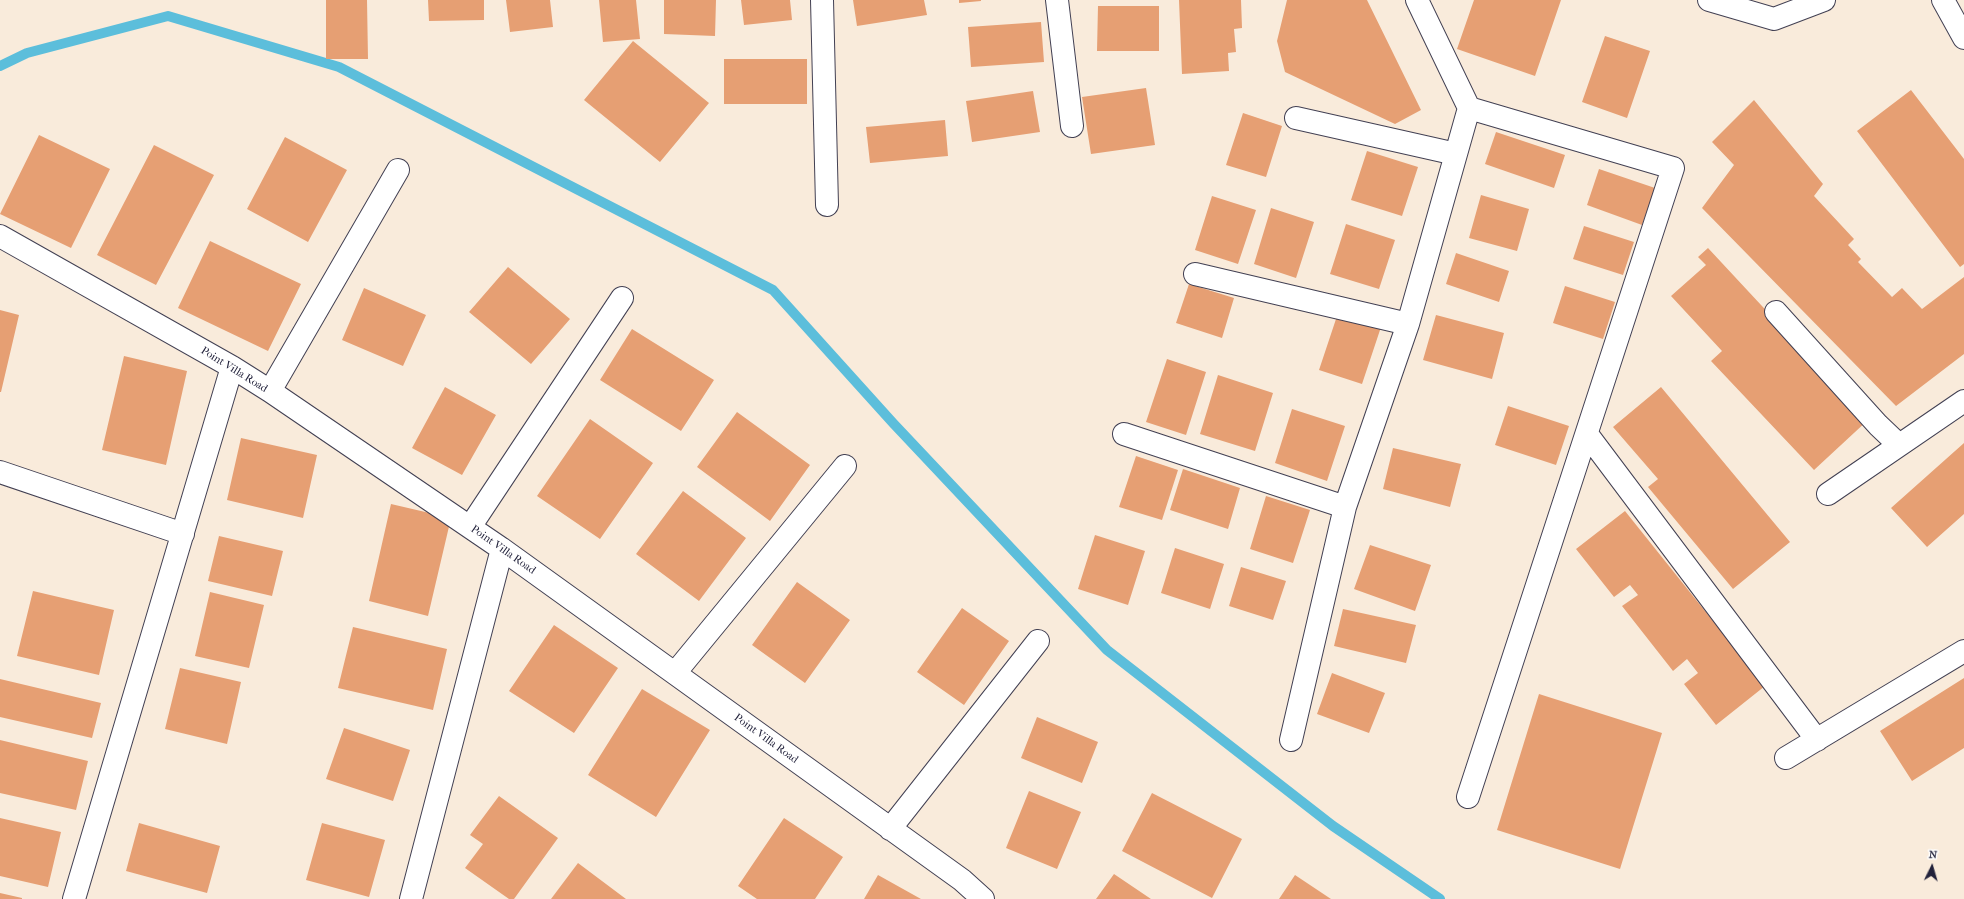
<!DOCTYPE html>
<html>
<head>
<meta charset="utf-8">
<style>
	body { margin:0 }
	#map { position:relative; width:1964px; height:899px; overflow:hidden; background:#f9ebdb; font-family:"IM FELL French Canon",serif }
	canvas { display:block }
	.north { position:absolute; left:1912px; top:847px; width:40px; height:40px; -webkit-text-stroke:3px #fff; paint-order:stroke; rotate:5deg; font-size:11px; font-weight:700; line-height:16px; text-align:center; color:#22223b }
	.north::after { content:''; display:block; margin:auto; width:14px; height:18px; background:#22223b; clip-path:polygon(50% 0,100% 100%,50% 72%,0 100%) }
</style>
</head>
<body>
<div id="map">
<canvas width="1964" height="899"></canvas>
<div class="north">N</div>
</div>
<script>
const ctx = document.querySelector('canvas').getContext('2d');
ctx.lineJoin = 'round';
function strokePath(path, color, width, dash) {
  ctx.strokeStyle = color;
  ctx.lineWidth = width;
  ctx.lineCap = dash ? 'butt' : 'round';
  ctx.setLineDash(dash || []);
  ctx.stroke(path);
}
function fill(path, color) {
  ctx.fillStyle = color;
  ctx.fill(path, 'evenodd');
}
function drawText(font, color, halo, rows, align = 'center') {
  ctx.font = font + ' "IM FELL French Canon",serif';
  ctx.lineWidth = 3;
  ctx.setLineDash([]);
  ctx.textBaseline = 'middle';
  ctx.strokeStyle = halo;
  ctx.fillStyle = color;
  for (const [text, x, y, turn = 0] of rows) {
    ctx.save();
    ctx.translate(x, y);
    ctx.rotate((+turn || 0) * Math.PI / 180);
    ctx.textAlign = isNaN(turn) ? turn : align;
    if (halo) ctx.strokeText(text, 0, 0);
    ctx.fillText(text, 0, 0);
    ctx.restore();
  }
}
strokePath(new Path2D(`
	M0,66L27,53L168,16L339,67L773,290L893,423L1107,650L1333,826L1440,899`), '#5cbedb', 10);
fill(new Path2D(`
	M326,0H367L368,59H326Z
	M428,0H484V20L429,21Z
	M506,0H550L553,27L510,32Z
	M599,0H636L640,39L603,42Z
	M664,0H716L715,36L664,34Z
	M741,0H790L792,20L744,25Z
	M853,0H924L927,15L857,26Z
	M959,0H981V1L959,3Z
	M1179,0H1241L1242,28L1234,29L1236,52L1228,53L1229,71L1182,74Z
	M1287,0H1367L1421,110L1395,124L1285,72L1277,41Z
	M1474,0H1561L1535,76L1457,49Z
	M1098,6H1159V51H1097Z
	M1041,22L1044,62L971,67L968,27Z
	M1605,36L1650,51L1627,118L1582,102Z
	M633,41L709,103L660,162L584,100Z
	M724,59H807V104H724Z
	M1146,88L1155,145L1091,154L1082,97Z
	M1911,90L1964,159V264L1960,267L1857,131Z
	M1033,91L1040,132L972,142L966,101Z
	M1754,100L1823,184L1814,196L1854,239L1848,245L1861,259L1858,262L1892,297L1902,288L1922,309L1964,277V354L1896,406L1702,208L1734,165L1712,142Z
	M1243,113L1282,126L1266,177L1226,165Z
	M945,120L948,156L870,163L866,127Z
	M1496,132L1565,155L1554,188L1485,164Z
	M39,135L110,169L71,248L0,214Z
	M285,137L347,170L308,242L247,209Z
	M154,145L214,175L156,285L97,255Z
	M1367,151L1418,167L1402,216L1351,200Z
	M1599,169L1655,188L1642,225L1587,205Z
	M1481,195L1529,209L1517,251L1469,238Z
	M1212,196L1256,210L1238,264L1195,250Z
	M1271,208L1314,222L1296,278L1254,264Z
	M1346,224L1395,240L1379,289L1330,274Z
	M1584,226L1634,242L1623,275L1573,259Z
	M210,241L301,284L268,351L178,308Z
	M1708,248L1868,420L1814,470L1711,361L1722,351L1671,296L1706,265L1698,257Z
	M1456,253L1509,271L1499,302L1446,284Z
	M508,267L570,319L531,364L469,312Z
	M1189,284L1234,298L1222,338L1176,323Z
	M1565,286L1615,302L1603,339L1553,323Z
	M364,288L426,315L403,366L342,340Z
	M0,310L19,315L1,392H0Z
	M1338,313L1381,327L1362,384L1319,370Z
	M1436,315L1504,333L1492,379L1423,360Z
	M632,329L714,380L681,431L600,380Z
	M124,356L187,371L166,465L102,450Z
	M1167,359L1206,372L1186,435L1146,422Z
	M1218,375L1273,393L1255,451L1200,434Z
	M445,387L496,415L462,475L412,448Z
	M1661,387L1790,542L1733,589L1648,487L1658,479L1613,427Z
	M1508,406L1569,426L1556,465L1495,445Z
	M1292,409L1345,426L1327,481L1275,463Z
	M737,412L810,465L770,521L697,467Z
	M590,419L653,463L600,539L537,496Z
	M241,438L317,455L303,518L227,500Z
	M1964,443V514L1927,547L1891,508Z
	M1393,448L1461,464L1450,507L1383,489Z
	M1136,456L1178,470L1162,520L1119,507Z
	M1183,469L1240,488L1228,529L1170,510Z
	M683,491L746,538L699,601L636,554Z
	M1266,496L1310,510L1293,563L1250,549Z
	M391,504L451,518L428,616L369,601Z
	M1625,511L1765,686L1716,725L1684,684L1698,673L1687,659L1673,671L1622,606L1638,595L1630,585L1614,597L1576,549Z
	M1095,535L1145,551L1128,605L1078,589Z
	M219,536L283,551L272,596L208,581Z
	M1370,545L1431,565L1415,611L1354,589Z
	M1175,548L1224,564L1210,609L1161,593Z
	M1241,567L1286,581L1273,620L1229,606Z
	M797,582L850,620L805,683L752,645Z
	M33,591L114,610L99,675L17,656Z
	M210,592L264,605L249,668L195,656Z
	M962,608L1009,641L964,705L917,672Z
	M1343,609L1416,625L1406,663L1334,646Z
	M554,625L618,668L574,733L509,691Z
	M353,627L447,649L433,710L338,688Z
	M180,668L241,682L227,744L165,729Z
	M1332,673L1385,693L1369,733L1317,714Z
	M1964,678V748L1912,781L1880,731Z
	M0,679L101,703L92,738L0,717Z
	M642,689L710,730L656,817L588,775Z
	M1539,694L1662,733L1620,869L1497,830Z
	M1037,717L1098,742L1082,783L1021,758Z
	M344,728L410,750L393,801L326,779Z
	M0,740L88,761L76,810L0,793Z
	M1029,791L1081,812L1057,869L1006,848Z
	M1152,793L1242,839L1212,898L1122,851Z
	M499,796L558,838L514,899H509L465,868L483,844L470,835Z
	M0,818L61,832L48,887L0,876Z
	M784,818L843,857L815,899H757L738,886Z
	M139,823L220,846L207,893L126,871Z
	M322,823L385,840L369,897L306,880Z
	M578,863L626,899H551Z
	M1114,874L1151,899H1096Z
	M878,875L921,899H864Z
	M1295,875L1331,899H1279Z
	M0,893L22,898V899H0Z`), '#e69f73');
const minor = new Path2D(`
	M822,0L827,205
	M1057,0L1072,126
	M1709,0L1774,19L1824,0
	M1943,0L1964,38
	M1296,118L1456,154
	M0,236L232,367L270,391L502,549L962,880L983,899
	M1195,274L1408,324
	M1776,312L1878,425L1899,445
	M270,391L398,170
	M1124,434L1345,507
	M1587,434L1817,740
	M0,472L183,534
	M1828,494L1964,401
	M470,527L622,298
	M675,673L845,466
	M1291,740L1345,507L1408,324L1469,108L1417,0
	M1786,758L1964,651
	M1468,797L1673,168L1469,108
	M890,829L1038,641
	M74,899L232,367
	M411,899L502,549`);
strokePath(minor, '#424053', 24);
strokePath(minor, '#fff', 22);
drawText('11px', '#22223b', '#fff', [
	["Point Villa Road",234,370,32],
	["Point Villa Road",503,550,35],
	["Point Villa Road",766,739,36]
]);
</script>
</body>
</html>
